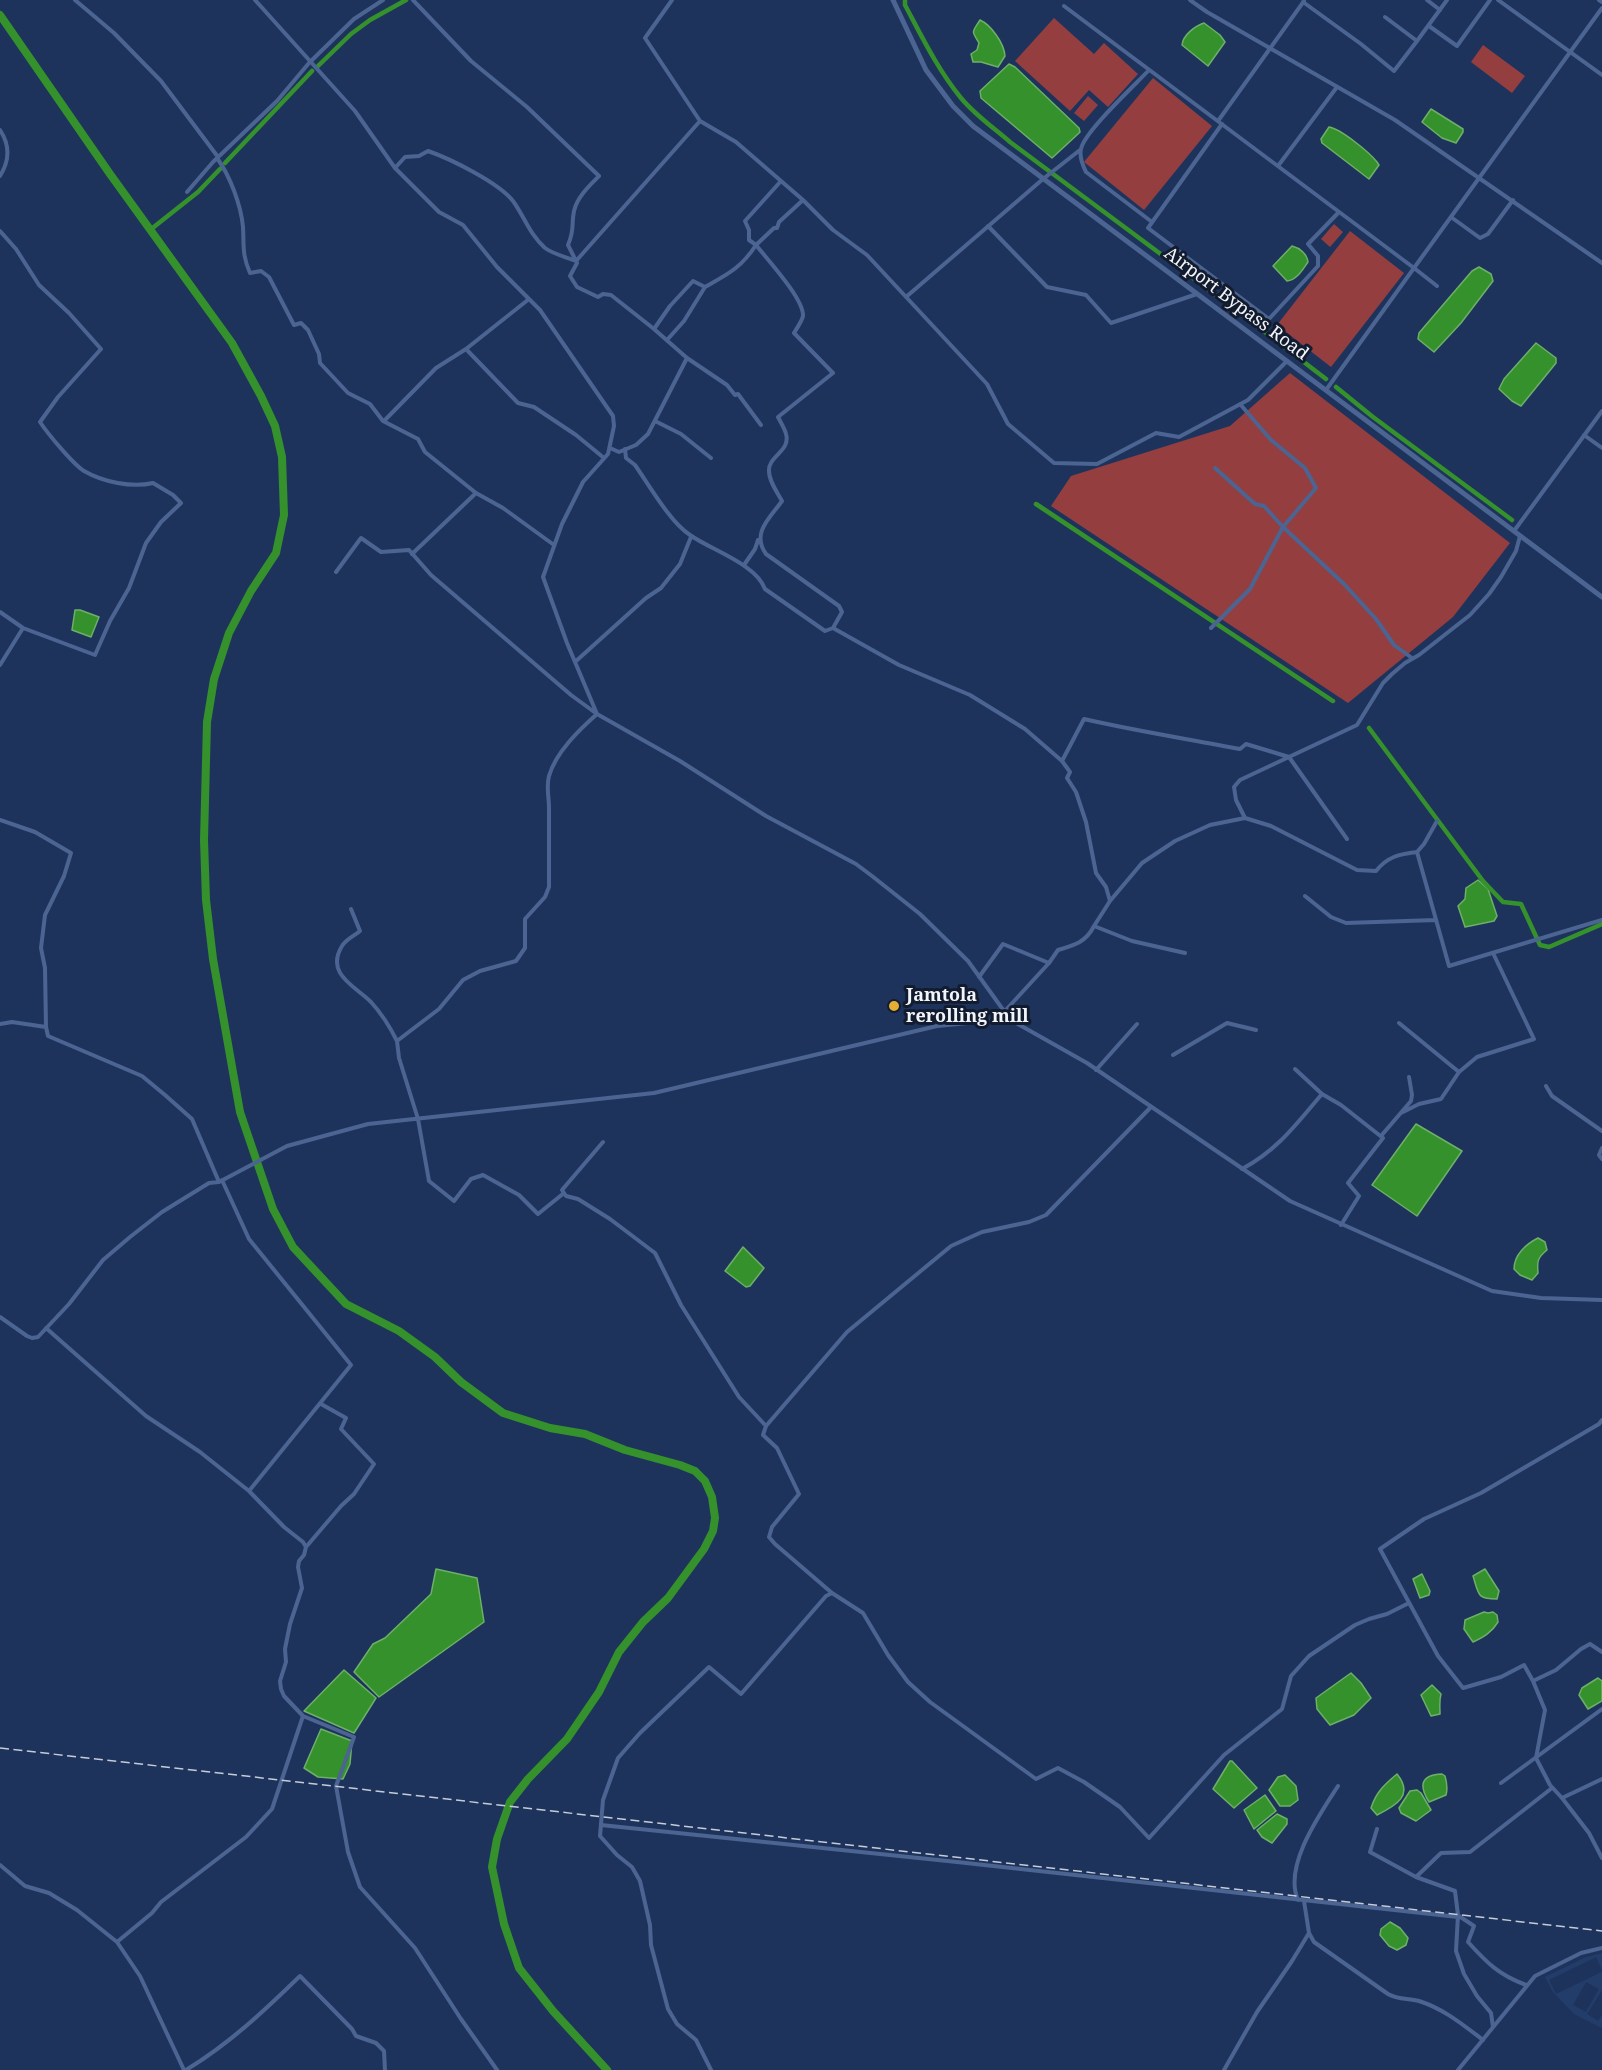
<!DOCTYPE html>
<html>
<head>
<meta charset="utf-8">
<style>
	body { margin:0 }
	canvas { display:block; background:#1d335c }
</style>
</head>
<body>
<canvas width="1602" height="2070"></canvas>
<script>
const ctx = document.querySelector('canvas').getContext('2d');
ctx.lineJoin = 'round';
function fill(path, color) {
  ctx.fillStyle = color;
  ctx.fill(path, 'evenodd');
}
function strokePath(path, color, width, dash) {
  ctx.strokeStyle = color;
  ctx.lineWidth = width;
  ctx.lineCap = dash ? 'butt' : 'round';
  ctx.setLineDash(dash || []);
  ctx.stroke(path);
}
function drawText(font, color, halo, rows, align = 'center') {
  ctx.font = font + ' "Noto Serif",serif';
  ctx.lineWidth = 6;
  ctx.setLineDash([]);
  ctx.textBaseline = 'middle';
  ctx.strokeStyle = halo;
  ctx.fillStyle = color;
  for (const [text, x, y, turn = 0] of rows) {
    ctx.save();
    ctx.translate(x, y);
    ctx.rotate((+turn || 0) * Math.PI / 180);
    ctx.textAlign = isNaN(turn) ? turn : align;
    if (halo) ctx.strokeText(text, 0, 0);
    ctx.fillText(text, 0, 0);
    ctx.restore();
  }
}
fill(new Path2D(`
	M1602,1953V1970L1596,1957L1549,1980L1556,1994L1602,1972V1990L1587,2014L1598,2021L1602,2015V2028L1574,2014L1553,1992L1545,1977L1584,1958ZM1586,1982L1599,1989L1586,2012L1573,2005Z`), '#233d6b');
fill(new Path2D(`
	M1054,18L1094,54L1104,43L1138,74L1108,107L1089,90L1070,111L1015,61Z
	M1483,45L1525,76L1512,93L1471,62Z
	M1153,78L1212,126L1144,210L1084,162Z
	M1088,96L1098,105L1084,121L1074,113Z
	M1334,224L1343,232L1330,247L1321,239Z
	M1350,231L1404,273L1331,367L1277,325Z
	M1290,373L1510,543L1453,617L1348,703L1051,506L1071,476L1230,426Z`), '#943e40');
const water = new Path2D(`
	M980,20C991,25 1004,43 1005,56L998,67L981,62H973L971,54L977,50L979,43C971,30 972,33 980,20Z
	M1204,23L1220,35L1225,42L1208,66L1182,45C1183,35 1195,26 1204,23Z
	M1009,64L1015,67L1079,128L1080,132L1078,134L1052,158L981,98L980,91Z
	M1431,109L1463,129V132L1456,143L1442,138L1422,122Z
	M1329,127C1341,129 1369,152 1377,162L1379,165L1369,179L1322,143L1321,139Z
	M1292,246C1300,248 1307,254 1308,262C1303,269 1297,280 1287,281L1273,266Z
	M1479,267L1491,274L1493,281L1461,323L1434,352L1418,339L1419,333L1472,271Z
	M1536,343L1556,358V363L1521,406L1512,401L1499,389L1504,379Z
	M75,610H80L99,617L91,637L72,630Z
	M1478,880L1488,889L1497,916L1494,921L1465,927L1458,906L1465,899L1466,888Z
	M1416,1124L1462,1151L1417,1216L1372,1185Z
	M1538,1238L1545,1242L1547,1250C1537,1258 1537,1262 1538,1273L1532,1280L1520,1275L1514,1269C1514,1255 1526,1244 1538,1238Z
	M743,1247L764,1268L750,1286L746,1287L725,1271Z
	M436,1569L477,1578L484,1622L379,1697L354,1672L373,1644L385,1638L431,1594Z
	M1485,1569L1499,1591L1497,1599C1477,1599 1479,1595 1473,1576Z
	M1422,1574L1430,1591L1429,1595L1420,1598L1413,1579Z
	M1484,1612L1488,1613L1493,1612L1497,1615L1498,1622C1492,1632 1484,1637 1473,1642L1464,1629L1465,1620Z
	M344,1670L376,1698L354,1733L304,1711Z
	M1351,1673L1361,1683L1371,1698L1354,1715L1330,1725L1317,1709L1316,1698Z
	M1598,1678L1602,1681V1701L1588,1709L1579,1695L1582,1688Z
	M1432,1685L1441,1694C1439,1701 1440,1707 1440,1714L1431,1716L1421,1695Z
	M321,1729L352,1741L350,1764L343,1779L318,1777L304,1768Z
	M1230,1761H1232L1257,1788L1234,1808L1213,1789Z
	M1397,1774C1414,1795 1397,1805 1377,1815L1371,1808C1376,1792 1385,1784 1397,1774Z
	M1442,1774L1445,1776C1447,1783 1448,1788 1446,1795L1429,1802C1419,1786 1420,1775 1442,1774Z
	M1285,1775L1296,1786L1298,1800L1290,1806H1280L1269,1790L1278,1777Z
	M1417,1790L1421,1793L1431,1810L1416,1821L1401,1813L1399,1808L1410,1791Z
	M1265,1795L1276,1811L1254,1829L1244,1810Z
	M1277,1814L1287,1819V1824L1272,1843L1262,1837L1257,1830Z
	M1390,1922L1400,1928L1408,1938L1406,1945L1397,1950L1389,1946L1380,1935L1381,1929Z`);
fill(water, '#35912b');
strokePath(water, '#6eaf69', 1.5);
strokePath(new Path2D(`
	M905,0V5C922,37 938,70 961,98C975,115 994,128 1010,142L1240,313L1326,379
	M318,66L351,34L370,20L406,0
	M225,163L312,71
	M150,230L198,192L220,169
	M1336,387L1373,417L1512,520
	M1036,504L1333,701
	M1369,728L1483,881L1503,902L1521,904L1540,945L1549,947L1602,924`), '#35912b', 4.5);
strokePath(new Path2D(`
	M0,15L110,174L232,343L261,396L275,426L282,457L284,515L276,553L251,591L229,633L214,679L207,722L204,840L206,900L213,959L240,1112L273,1209L293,1247L346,1304L399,1331L435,1357L461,1382L503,1413L550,1428L585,1434L625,1450L680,1465L695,1471L705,1481L712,1497L715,1518L713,1531L704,1549L668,1598L643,1622L619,1652L599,1692L567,1739L528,1779L510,1802L497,1839L492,1867L504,1924L519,1968L553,2011L607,2070`), '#35912b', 8);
strokePath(new Path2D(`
	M75,0L114,33L161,81L218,157
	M255,0L355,111L395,168L439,212L463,225L497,267L540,310L613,416L614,426L608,454L583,482L562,524L543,577L567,643L597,714L680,761L766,816L856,864L872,876L920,914L968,961L1009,1018
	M413,0L471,61L527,107L599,176C590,185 577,197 574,211C571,225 575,229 568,245L577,263L570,276L577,287L598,297L603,294L611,295L654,329L670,306L693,281L705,287C728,274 741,268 756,245L749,240V230L745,221L781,181
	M672,0L645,38L700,121L736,142L803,200L833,230L867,255L987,384L1008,424L1054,463L1097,464L1156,433L1179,437L1248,400L1287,361
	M1190,0L1207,12L1395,120L1602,263
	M1427,0L1440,10
	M1498,0L1602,75
	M1599,0L1602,2
	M1303,2L1361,44L1394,71L1417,41
	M1064,6L1414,268L1326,390
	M1385,17L1417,41L1447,0
	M1429,26L1457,46L1490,0
	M1149,70C1135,85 1084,132 1081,149C1079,157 1083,166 1086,172L1152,222
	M1218,121L1304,1
	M1222,124L1148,228L1269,319L1318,266V256L1308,244L1339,212
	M0,130C10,145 10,160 0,176
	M217,158C230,176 241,205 243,227C244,246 242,255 250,273L261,271L269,277L294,325L301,323L308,330L319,354L320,363L348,393L370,404L383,421L418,439L425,452L476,493L503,508L554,545
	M1278,166L1337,87
	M395,168L405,157L419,156L428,151C451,159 499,183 513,201C524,216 530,235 545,248C553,254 566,257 576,261L700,121
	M187,192L213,162L277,101L309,63L354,19L383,0
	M803,200L779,222L777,228H774L756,245C767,259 804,299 803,316C802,321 797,328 794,333L833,373L778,417C781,423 785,429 786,434C791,451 768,456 769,471C769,481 777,492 782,501C770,518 751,533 766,554L839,606L842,612L833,628L899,665L970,695L1025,729L1062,761L1084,719C1136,731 1188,739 1240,749L1246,744L1289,757L1347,839
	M1451,217L1480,238L1488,234L1513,200
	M988,226L1047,287L1086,295L1111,323L1197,294
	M0,231L16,249L39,285L69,313L101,349L58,397L40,422C48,434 73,464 84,471C103,482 132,488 153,483L173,495L181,503L161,522L146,543L129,588L110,621L95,655L23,628L0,612
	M1437,286L1414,268L1602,8
	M906,297L1043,179L1080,150
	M529,299L466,349L518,403L534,407L576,435L604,458
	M667,340L684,321L705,287
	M687,358L727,385L735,395L738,394L761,425
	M1240,404L1271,440L1305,468L1316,488L1283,527L1344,584L1376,619L1394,645L1412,658
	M384,421L436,368L466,349
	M655,421L681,434L711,458
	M1584,435L1602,448
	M610,448L619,452L636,445L648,434L687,358L654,329
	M625,449L626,458L635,465C649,485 670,522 690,535C711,550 756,564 765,589L825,631L833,628
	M1514,531L1602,411
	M412,554L476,493
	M744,565L755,549L758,540
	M336,572L361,538L381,552L409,550L431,575L571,695L597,714C579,730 556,752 549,776C546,786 549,797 549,808C549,834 549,861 549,887L545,897L525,919V948L516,961L480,971L463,980L439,1009L397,1041L399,1058L418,1119L429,1181L454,1201L471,1179L483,1175L519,1195L538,1214L564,1193
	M1211,628L1250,589L1283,527L1264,506L1255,504L1215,468
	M575,662L646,598L661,588L680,564L691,537
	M0,665L23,628
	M1062,761L1070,772L1067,778L1076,792L1086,822L1096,873L1106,887L1110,901L1094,926
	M0,820L35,832L71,853L64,876L45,915L41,948L45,968L46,1027L48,1036L142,1076L165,1095L192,1119L219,1182
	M1437,821L1424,844L1417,852C1399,854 1387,857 1376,871L1357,870L1271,826L1245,818L1236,800L1234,787L1240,780L1357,725L1383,683L1392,674L1405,663L1419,655L1470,615L1489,594L1501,577L1516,551L1520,536
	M1417,852L1449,966L1602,920
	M1305,896L1331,917L1346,923L1436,920
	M1110,901L1142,863L1175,841L1210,825L1245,818
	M351,909L360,931C354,936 346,939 342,946C325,974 355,986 371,1002C382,1014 390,1027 397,1041
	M979,977L1003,944L1049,963L1058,950C1075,945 1086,942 1094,926L1132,941L1185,953
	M1004,1012L1049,963
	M1399,1023L1459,1072
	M0,1024L12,1022L46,1027
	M1173,1055L1227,1023L1256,1030
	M1295,1069L1322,1094L1341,1105L1383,1138L1348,1183L1359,1196L1341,1225
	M1096,1070L1137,1024
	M1546,1086L1552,1096L1602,1131
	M1401,1113L1419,1104L1441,1099L1459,1072L1477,1057L1534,1039L1493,953
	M1381,1136L1411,1101L1412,1095L1409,1077
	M603,1142L562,1190L566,1196L578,1199L610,1219L655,1253L681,1305L739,1397L766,1426
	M1602,1148L1599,1155L1602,1159
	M1242,1169C1278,1150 1297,1123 1322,1094
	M222,1180L249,1239L351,1365L249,1491
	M0,1317L27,1336L32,1338L38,1337L69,1304L103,1260L130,1237L162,1212L209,1183L219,1182L287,1146L368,1124L654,1093L937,1026L1009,1019L1087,1063L1290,1201L1492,1291L1541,1298L1602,1300
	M46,1328L146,1416L200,1452L249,1491L284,1527L303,1542L306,1547L304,1555L299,1561L298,1567L302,1588L290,1624L285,1649L286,1662L280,1681L281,1689L284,1696L303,1716L354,1737L336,1786L348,1852L360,1887L415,1948L461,2019L497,2070
	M1602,1420L1599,1424L1481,1493L1424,1519L1380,1549L1438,1656L1463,1688L1501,1677L1524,1665L1533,1681L1556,1670L1581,1649L1590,1644L1602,1652
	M306,1547L341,1506L354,1494L374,1464L341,1429L346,1418L321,1404
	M832,1593L775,1544L769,1537L772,1527L799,1494L777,1448L763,1435L766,1426L847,1332L951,1246L982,1232L1029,1222L1046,1215L1151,1107
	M1533,1681L1545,1710L1536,1758L1550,1785L1562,1798L1602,1779
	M1501,1783L1602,1709
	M1562,1798L1589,1833L1602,1858
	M601,1825C887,1854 1172,1885 1458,1917
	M1377,1829L1370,1852L1416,1877L1455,1891L1458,1915L1456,1951L1464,1974L1477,1996L1491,2013L1493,2027
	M0,1865L25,1886L49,1893L77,1910L117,1942L140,1976L184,2070
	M1416,1877L1441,1853L1470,1852L1552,1788
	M1298,1900C1283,1866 1320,1814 1338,1786
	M1459,1916L1474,1926L1468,1942C1487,1963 1499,1975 1526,1985
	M1309,1933L1314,1942L1388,1994C1398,2000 1408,1998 1419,2001C1444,2009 1462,2024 1483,2040
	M117,1942L152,1913L161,1902L246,1837L272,1809L303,1716
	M186,2070C229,2044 264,2011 300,1976L352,2029L356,2036L376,2043L384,2051L385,2070
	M711,2070L696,2040L677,2024L668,2009L651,1945L650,1925L640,1881L632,1867L617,1855L600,1836L603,1800L618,1758L640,1733L709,1667L741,1694L826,1596L832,1593L863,1613L888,1655L908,1682L930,1702L1036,1779L1058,1768L1084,1782L1120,1807L1149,1838L1224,1755L1282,1709L1291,1676L1309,1656L1355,1625L1369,1619L1387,1614L1409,1603
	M1224,2070L1257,2012L1292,1961L1309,1933L1304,1901
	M1458,2070L1535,1976L1581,1953L1602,1948`), '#4b6491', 4);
strokePath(new Path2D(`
	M893,0L926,70L953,106L973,126L1602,597`), '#4b6491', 5);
strokePath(new Path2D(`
	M0,1748L1602,1931`), '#c5ccd8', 1.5, [9, 4.5]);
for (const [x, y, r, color] of [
	[894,1006,6,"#e5ad36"]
]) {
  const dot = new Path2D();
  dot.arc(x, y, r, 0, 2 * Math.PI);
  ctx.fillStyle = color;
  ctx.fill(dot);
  strokePath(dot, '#121c2e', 2);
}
drawText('18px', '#f2f5fa', '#121c2e', [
	["Airport Bypass Road",1236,304,37]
]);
drawText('bold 18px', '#f2f5fa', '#121c2e', [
	["Jamtola",906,996],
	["rerolling mill",906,1017]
], 'left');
</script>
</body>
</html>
